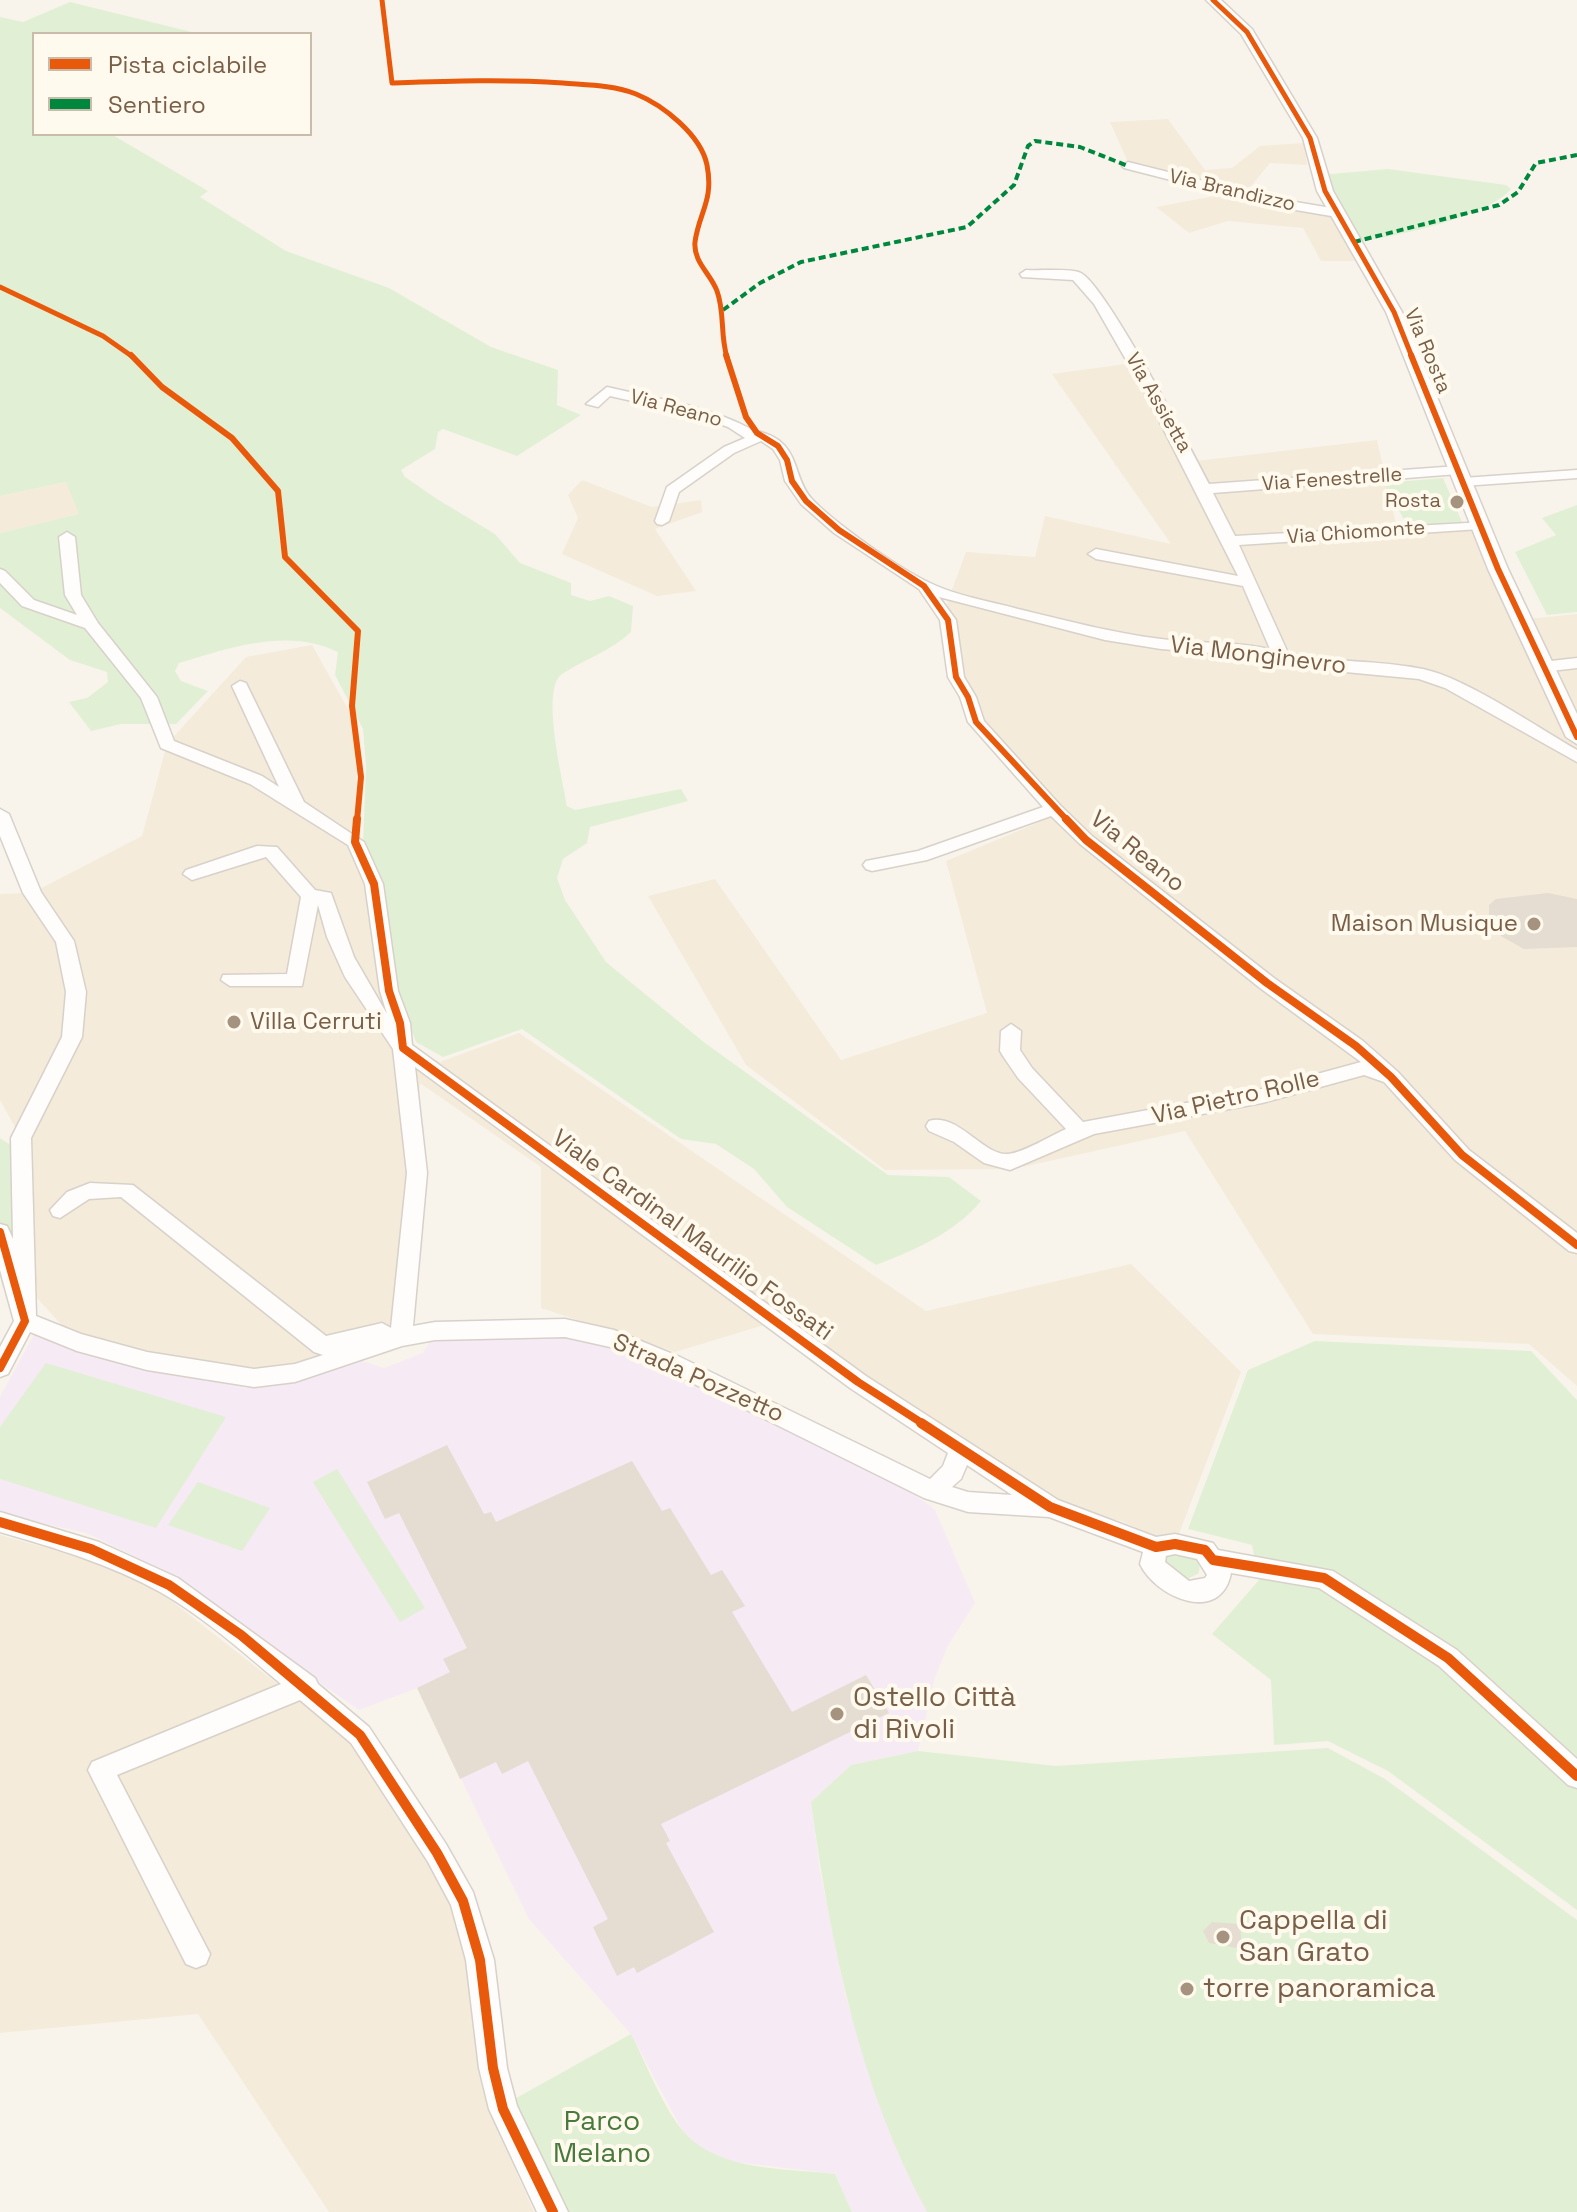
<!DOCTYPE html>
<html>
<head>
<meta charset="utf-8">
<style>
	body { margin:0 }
	#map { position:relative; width:1577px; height:2212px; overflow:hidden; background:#f8f4eb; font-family:"Space Grotesk",sans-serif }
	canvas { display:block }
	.legend { position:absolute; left:32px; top:32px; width:280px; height:104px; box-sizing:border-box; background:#fffaed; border:2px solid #c9bcab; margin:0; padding:10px 14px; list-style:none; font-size:24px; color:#795f47 }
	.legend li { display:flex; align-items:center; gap:16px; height:40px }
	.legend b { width:40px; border:2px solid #c9bcab }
</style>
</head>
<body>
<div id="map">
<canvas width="1577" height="2212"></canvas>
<ul class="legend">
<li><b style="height:10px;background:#e8590c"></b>Pista ciclabile</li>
<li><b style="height:10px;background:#00873e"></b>Sentiero</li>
</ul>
</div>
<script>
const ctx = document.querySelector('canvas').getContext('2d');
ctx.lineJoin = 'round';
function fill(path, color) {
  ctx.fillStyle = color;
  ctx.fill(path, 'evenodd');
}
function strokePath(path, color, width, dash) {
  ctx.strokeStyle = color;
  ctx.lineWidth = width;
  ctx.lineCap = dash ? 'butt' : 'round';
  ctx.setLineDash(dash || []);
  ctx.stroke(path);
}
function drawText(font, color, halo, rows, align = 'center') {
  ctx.font = font + ' "Space Grotesk",sans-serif';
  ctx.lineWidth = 8;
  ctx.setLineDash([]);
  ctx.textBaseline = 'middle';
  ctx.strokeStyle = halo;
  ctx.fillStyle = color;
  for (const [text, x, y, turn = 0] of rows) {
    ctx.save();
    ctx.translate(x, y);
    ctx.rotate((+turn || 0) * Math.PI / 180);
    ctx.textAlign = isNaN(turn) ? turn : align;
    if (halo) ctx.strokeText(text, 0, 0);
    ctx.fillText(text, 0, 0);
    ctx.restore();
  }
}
fill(new Path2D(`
	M1168,119L1205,170L1232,168L1260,146L1304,143L1307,165L1270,163L1247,191L1330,216L1356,261H1321L1303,228L1228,221L1189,233L1156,207L1220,195L1127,160L1110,122Z
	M1140,362L1196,461L1377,440L1396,524L1467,523L1527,619L1577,614V1386L1529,1344L1313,1334L1185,1131L1013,1169L885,1170L746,1065L648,896L715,879L841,1060L987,1013L946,861L1066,811L976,714L962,673L947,603L966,552L1035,557L1045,516L1171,544L1052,374Z
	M582,480L652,507L701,500L702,512L655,529L696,591L657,596L562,554L578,518L568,495Z
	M66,482L80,514L0,533V496Z
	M312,645L358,727L355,842L409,1047L440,1062L519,1033L926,1311L1131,1264L1241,1372L1175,1544L1121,1521L1050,1507L774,1322L675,1352L541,1308V1167L420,1083L401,1337L254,1378L77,1342L37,1298L21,1138L0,1100V894L32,893L142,836L167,744L246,657Z
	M0,1535L94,1561L164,1595L353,1743L426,1847L453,1905L468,1965L492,2117L534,2212H329L198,2014L0,2033Z`), '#f4ebda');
fill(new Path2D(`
	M36,1331L145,1364L245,1388L296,1382L362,1361L384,1368L423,1353L434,1336L563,1333L612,1345L665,1367L906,1488L935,1510L975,1603L948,1645L935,1677L918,1751L851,1765L811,1802L820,1871L846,1998L880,2102L927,2212H852L835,2174L728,2161L699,2147L682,2130L631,2034L529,1919L417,1688L359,1710L142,1560L87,1533L22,1519L0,1510V1397Z`), '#f6eaf4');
fill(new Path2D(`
	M70,2L200,34H34V134H111L208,191L200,197L286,251L389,288L491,347L558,370L557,405L581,415L517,456L443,429L438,432L435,449L401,470L405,477L437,499L495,534L520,563L571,583V595L590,601L609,596L633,606L631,632C611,651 585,659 562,674C540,689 563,780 567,806L575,810L681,789L688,801L590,827L587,843L563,859L557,878L565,900L606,962L705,1043L888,1175L949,1177L981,1201C956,1232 913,1251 876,1265L787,1207L754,1169L716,1144L681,1139L522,1029L443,1057L416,1042L399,994L381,892L363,843L366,766L363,729L335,675L338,652C288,627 229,648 179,663L175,671L181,681L208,691L176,724H121L91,731L69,702L87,698L108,682L107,672L70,660L0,608V533L79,514L66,482L0,496V17L23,22Z
	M1388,169L1506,185L1511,189C1487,217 1392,238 1354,242L1320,175Z
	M1443,478L1462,522L1407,525L1384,483Z
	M1577,505V612L1547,615L1515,552L1556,535L1542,518Z
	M0,1138L12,1146L13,1240L3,1288L0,1276Z
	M1315,1341L1531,1351L1577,1400V1910L1388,1771L1328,1741L1274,1745L1271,1680L1212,1634L1259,1580L1252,1545L1188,1529L1248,1370Z
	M46,1363L226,1417L156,1528L0,1479V1427Z
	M337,1469L425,1608L400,1622L313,1482Z
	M198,1482L270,1508L242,1551L168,1525Z
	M1179,1545L1200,1561L1199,1573L1182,1582L1159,1556Z
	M1328,1748L1385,1779L1577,1920V2212H927C859,2087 830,1941 811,1802L851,1765L918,1751L1056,1766Z
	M631,2034C646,2063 663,2108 684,2132C719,2172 786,2168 835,2174L852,2212H553L502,2106Z`), '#e1f0d4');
fill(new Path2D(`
	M1548,893L1577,899V947L1524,949L1501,936L1489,921V905L1496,899Z
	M447,1445L484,1514L491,1512L496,1522L632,1461L662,1511L670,1508L711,1575L722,1570L745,1606L732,1612L792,1712L866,1675L889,1713L661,1824L670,1841L666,1843L714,1932L637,1973L634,1967L617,1976L593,1927L608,1919L528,1761L502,1774L496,1762L460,1779L417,1688L450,1672L443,1659L467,1648L399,1513L385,1519L367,1482Z
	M1212,1922L1240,1924L1242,1949L1209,1943L1203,1931Z`), '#e5ddd2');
const minor = new Path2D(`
	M1128,162L1272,198L1337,209L1343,213L1337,217L1272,206L1124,168L1122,166Z
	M1026,270C1038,271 1072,268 1081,273C1106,286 1192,451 1209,484L1458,466L1465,470L1458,474L1213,493L1235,536L1485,522V528L1480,529L1239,545L1288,653C1332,663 1379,660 1423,669C1466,678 1537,727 1577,750V762L1445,688L1419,679L1314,669L1261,657L1161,649L1105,640L939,597L956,620L964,677L976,697L984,721L1060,805L1092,836L1274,978L1363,1041L1398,1072L1469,1150L1577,1233V1253L1569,1251L1455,1160L1384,1082L1364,1075L1262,1103L1094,1134L1010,1170L984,1163L954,1142L929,1131L926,1126L929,1121C958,1112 983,1156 1008,1154C1023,1153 1052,1135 1066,1129L1018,1078L1003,1056L1000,1051L1001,1031L1011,1024L1021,1031L1020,1050L1032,1068L1083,1122L1262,1089L1361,1062L1260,988L1080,844L1051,816L927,860L872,871L866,869L863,865L866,861L918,851L1043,807L968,722L960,697L948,677L940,620L919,589L834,533L801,504L785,481L780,460L773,449L761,441L734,453L679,492L669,521L662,525L657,524L655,521L667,487L724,447L745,438L728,427L698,416L610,396L598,407L586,404L607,387C654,398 704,405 747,427C759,433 773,433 784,445C798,460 797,482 811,498C834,523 900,569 930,583C957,596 989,601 1018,609C1065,620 1112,633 1161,639C1197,644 1235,641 1270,649L1243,586L1096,559L1088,554L1096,549L1238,576L1145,393L1094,304L1073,280L1022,277L1020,274Z
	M1577,470V478L1463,486L1456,482L1463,478Z
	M67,532L75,537L81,595L98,623L157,697L174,741L262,776L279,787L232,686L240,681L246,683L304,802L364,842L383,884L398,991L410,1023L412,1045L866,1376L1058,1500L1156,1537L1175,1534L1213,1543L1218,1550L1333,1571L1457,1650L1577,1759V1788L1568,1785L1439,1666L1319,1588L1231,1573C1221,1625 1156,1598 1140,1564L1143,1552L1049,1517L968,1512L924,1498L664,1369L610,1347L565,1337L435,1340L402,1346L295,1382L254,1387L147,1370L77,1351L30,1332L8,1374L0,1377V1347L14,1321L0,1270V1224L7,1226L13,1239L11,1138L62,1037L66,992L56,942L23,893L0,836V809L9,814L41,892L74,941L86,992L82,1037L31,1138L36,1316L81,1334L147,1352L254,1369L295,1364L323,1355L314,1352L121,1197L89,1199L60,1218L53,1216L50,1210L67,1192L90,1183L133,1185L326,1336L382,1323L391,1328L407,1173L393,1049L345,977L327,937L318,905L302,986H230L221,980L223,975L287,974L301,897L266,857L192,880L183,874L186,870L257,846L277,847L315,890L331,893L354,957L387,1014L380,991L365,884L348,845L250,784L161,748L141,698L85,628L22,606L0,583V569L5,571L34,600L77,615L65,595L59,537ZM415,1067L850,1388L948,1453L943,1466L930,1479L680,1357L614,1330L565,1319L435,1322L413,1326L427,1173ZM967,1465L1012,1495L968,1492L952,1487L961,1479ZM1175,1554L1197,1559L1207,1575L1205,1578L1189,1581L1165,1562L1166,1556Z
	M1577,658V668L1542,672L1534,667L1542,662Z
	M0,1512L99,1542L178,1578L315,1678L318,1684L369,1727L446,1844L473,1892L494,1960L507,2068L517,2106L568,2212H537L489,2109L479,2068L466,1960L451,1905L428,1862L351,1743L300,1700L117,1775L210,1954L206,1964L196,1968L186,1964L88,1770L92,1762L281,1684C243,1652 204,1617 160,1592C110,1564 55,1548 0,1532Z`);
const tertiary = new Path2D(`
	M1206,0H1221L1252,29L1317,138L1333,191L1402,312L1508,569L1577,714V744L1566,737L1488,569L1386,312L1317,191L1303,138L1241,34Z`);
strokePath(minor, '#d7d1c9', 3);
strokePath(tertiary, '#d7d1c9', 3);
fill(minor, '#fefdfc');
fill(tertiary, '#fefdfc');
strokePath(new Path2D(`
	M1354,242L1499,205L1518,192L1536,163L1577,155
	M723,310L760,283L801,262L967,227L1014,185L1028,146L1035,141L1080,147L1128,166`), '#00873e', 4, [7, 4]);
strokePath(new Path2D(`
	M382,0L392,83C450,81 506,79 563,83C587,85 613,85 636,94C663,105 701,135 707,165C714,201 699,212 695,242C693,262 711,274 717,291C725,313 720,335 727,357
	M1213,0L1247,32L1310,138L1325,191L1394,312L1412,357
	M0,287L103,336L133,357`), '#e8590c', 5);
strokePath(new Path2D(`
	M131,355L162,387L232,438L278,491L285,557L358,631L352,706L361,777L357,821
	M726,355L746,417L757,433L778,446L787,460L792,481L806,501L839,530L924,586L948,620L956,677L968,697L976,722L1068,821
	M1411,355L1498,569L1577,737`), '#e8590c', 6);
strokePath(new Path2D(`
	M357,819L355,842L374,884L389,991L400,1023L403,1048L858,1382L925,1425
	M1066,819L1086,840L1267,983L1356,1046L1391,1077L1462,1155L1577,1245
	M0,1232L25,1321L0,1368`), '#e8590c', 8);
strokePath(new Path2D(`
	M921,1423L1050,1507L1156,1547L1175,1544L1205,1550L1213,1560L1324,1578L1448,1658L1577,1776
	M0,1522L91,1549L169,1585L241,1635L360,1735L437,1853L463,1901L480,1960L493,2068L503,2109L553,2212`), '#e8590c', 10);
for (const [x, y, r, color] of [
	[1457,502,8,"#a59380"],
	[1534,924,8,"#a59380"],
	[234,1022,8,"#a59380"],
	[837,1714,8,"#a59380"],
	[1223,1937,8,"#a59380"],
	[1187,1989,8,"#a59380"]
]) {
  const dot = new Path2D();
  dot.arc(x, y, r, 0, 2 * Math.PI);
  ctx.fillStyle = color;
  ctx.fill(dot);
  strokePath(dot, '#fffaed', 3);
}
drawText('20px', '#795f47', '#fffaed', [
	["Via Brandizzo",1232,191,13],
	["Via Rosta",1427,351,67],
	["Via Assietta",1158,403,60],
	["Via Reano",676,409,15],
	["Via Fenestrelle",1332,480,-4],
	["Via Chiomonte",1356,533,-4]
]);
drawText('20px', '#795f47', '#fffaed', [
	["Rosta",1441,502]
], 'right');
drawText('24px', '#795f47', '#fffaed', [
	["Via Monginevro",1258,656,7],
	["Via Reano",1137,852,39],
	["Via Pietro Rolle",1236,1098,-13],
	["Viale Cardinal Maurilio Fossati",692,1236,36],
	["Strada Pozzetto",698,1379,24]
]);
drawText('24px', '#795f47', '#fffaed', [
	["Maison Musique",1518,924],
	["Villa Cerruti",250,1022,"left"]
], 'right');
drawText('28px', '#795f47', '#fffaed', [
	["Ostello Città",853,1698],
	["di Rivoli",853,1730],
	["Cappella di",1239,1921],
	["San Grato",1239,1953],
	["torre panoramica",1203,1989]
], 'left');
drawText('28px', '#477a3c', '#fffaed', [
	["Parco",602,2122],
	["Melano",602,2154]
]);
</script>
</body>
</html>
